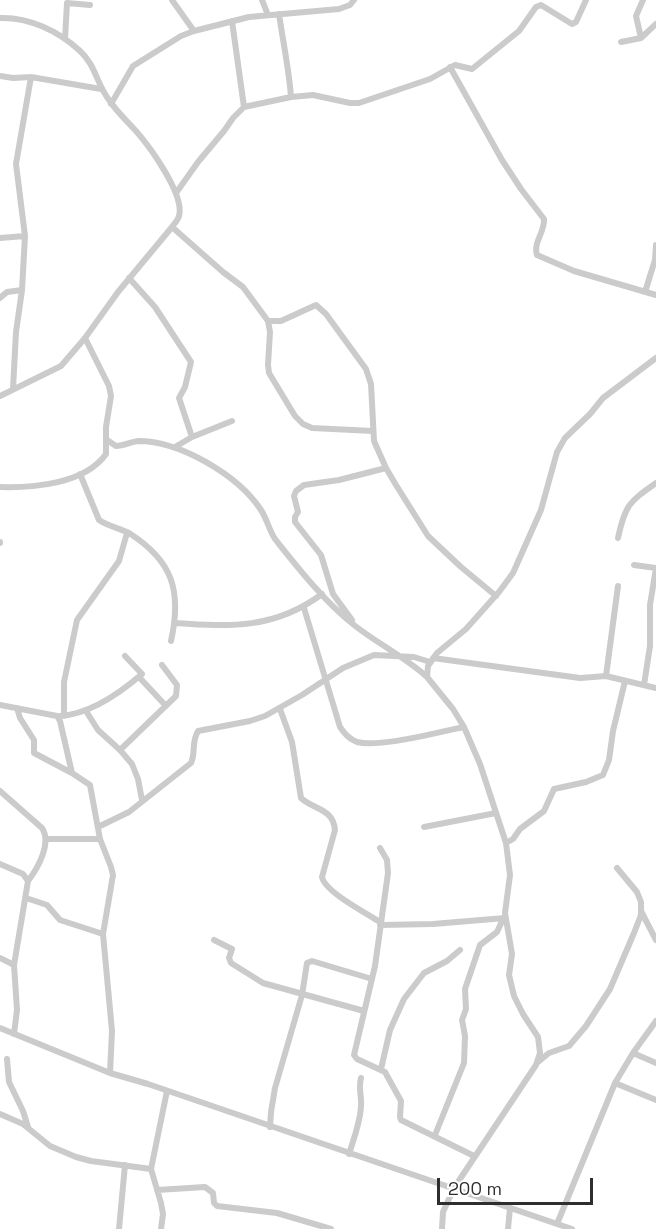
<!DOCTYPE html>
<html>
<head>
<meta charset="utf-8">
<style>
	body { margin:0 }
	#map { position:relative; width:656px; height:1229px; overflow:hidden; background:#fff; font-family:"Space Grotesk",sans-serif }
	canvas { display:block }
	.scale { position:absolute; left:437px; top:1178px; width:156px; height:27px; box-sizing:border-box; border:3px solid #2e2e2e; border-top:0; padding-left:8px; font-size:18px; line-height:21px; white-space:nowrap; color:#2e2e2e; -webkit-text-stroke:4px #fff; paint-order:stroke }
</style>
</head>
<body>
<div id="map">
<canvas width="656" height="1229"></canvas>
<div class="scale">200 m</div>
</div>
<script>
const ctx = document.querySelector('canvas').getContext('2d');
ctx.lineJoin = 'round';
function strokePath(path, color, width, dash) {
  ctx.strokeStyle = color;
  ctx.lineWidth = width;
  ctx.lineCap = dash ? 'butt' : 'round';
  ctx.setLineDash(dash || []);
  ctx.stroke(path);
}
strokePath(new Path2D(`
	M172,0L194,31
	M262,0L268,15
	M279,14C283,42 289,69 291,97
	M0,18C29,17 58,31 79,50C96,65 96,83 109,100C117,112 127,121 136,131C150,147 185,195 179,216C178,220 174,224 172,227L118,292L85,338L61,366L0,396
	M232,21L244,107
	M641,38L636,16L643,0
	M65,39L67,3L90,5
	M621,42L641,38L656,24
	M450,67L502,160L521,189L544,219C545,232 533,242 537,255L574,271L656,295
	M0,76L13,78L31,77L101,89
	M111,104L133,66L181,36L194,31L249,17L339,9L350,5L354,0
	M176,193L198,162L224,131L233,118L244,107L291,97L313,95L350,103H359L430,79L455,65L472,69L519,31L536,7L541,5L572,24L576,22L586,0
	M172,227L223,272L243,287L268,321L270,332L268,365L269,373L295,416L303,424L312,428L373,431
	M0,238L25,236
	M129,278L155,307L191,362L185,387L179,398L192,437
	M645,292L655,260L656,245
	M0,298L7,292L22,290
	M268,321H281L316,305L326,314L366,369L371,384L374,441L386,468L396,485L428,536L461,567L496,596
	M13,389L16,332L22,290L25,236L16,164L31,77
	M107,440L116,446C124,446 130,442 138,441C180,441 238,475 261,510C267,519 269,530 275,539C299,569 324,601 354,625C378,644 405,657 427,677
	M175,447L192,437L232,421
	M80,474L99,520C108,526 119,528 129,533C173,561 182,591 171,641
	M0,487C33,488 85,484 106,454V427L111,396L109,386L85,338
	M618,538C625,505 629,502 656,483
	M0,542V543
	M634,565L656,568
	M304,608L340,727C345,734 349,739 357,742C380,748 438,732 464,727
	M352,620L333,594L321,555L295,522V517L298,512L294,496L296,491L304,485L339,480L386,468
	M175,623C231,627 275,629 322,594
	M433,658L580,678L606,676L656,688
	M606,676L618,586
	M139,677L166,706
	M644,685L650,646V605L656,568
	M0,705L57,716L60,721L72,773L90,785L100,839L111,867L113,875L103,934L112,1031L110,1073
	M17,708L20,718L34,740V753L72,773
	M280,709L292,742L301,798C314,810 333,808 335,830L322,877C325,892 366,913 380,922
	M86,711L98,730L120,750L132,764L138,779L142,800
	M60,716C91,714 120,693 142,674L125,656
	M64,716V682L77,620L119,561L127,533
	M120,750L176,696L177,685L162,665
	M0,791L42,828C52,843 38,868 28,881
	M98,827L129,812L191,763C196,752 191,743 198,731L250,721L265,716L302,695L343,668L374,655L414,657L430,662
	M424,827L496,813
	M47,839H100
	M506,843L513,839L520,829L544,811L554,789L586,782L603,775L609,760L613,731L625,681
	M380,848L387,860L388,873L375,966L354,1055L357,1059L385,1072L401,1101L400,1117L401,1120L474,1156
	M0,864L23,874L28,881L14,965L17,1010L14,1034
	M26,898L47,905L60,920L103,934
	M641,911L656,940
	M380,925L433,924L505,918
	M214,940L232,949L229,958L231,963L263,983L364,1011
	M0,958L14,965
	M0,1028L110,1073L148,1084L572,1229
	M633,1053L656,1063
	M7,1059L9,1082L23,1111L28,1127
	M538,1062L549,1053L569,1046L586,1026L610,989L634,933L641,915V902L637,892L617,868
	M381,1069L390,1030L404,999L424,973L447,961L460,950
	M615,1083L656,1100
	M0,1114L23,1124L50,1146L76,1157L91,1161L151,1169
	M270,1127L271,1112L275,1088L302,995L307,963L312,961L372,979
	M435,1135L464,1063L465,1036L462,1020L466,1009L465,989L480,945L497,932L503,919
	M349,1154C354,1138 360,1123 361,1107C362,1096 358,1089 361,1078
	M157,1190L205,1187L213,1193L214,1203L217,1206L277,1213L331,1229
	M557,1224L615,1083L633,1053L656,1021
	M119,1229L125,1165
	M161,1229L163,1214L161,1203L151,1169L167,1091
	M442,1229L443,1212L454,1188L536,1065L540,1053L538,1037L523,1014L514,996L509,975L512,954L505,913L510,875L506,843L480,764L464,727L453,709L427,677L428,666L437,653L466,629L499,592L513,573L541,510L557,452L565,438L590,414L603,398L656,358
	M508,1229L510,1208`), '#cbcbcb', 6);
</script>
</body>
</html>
